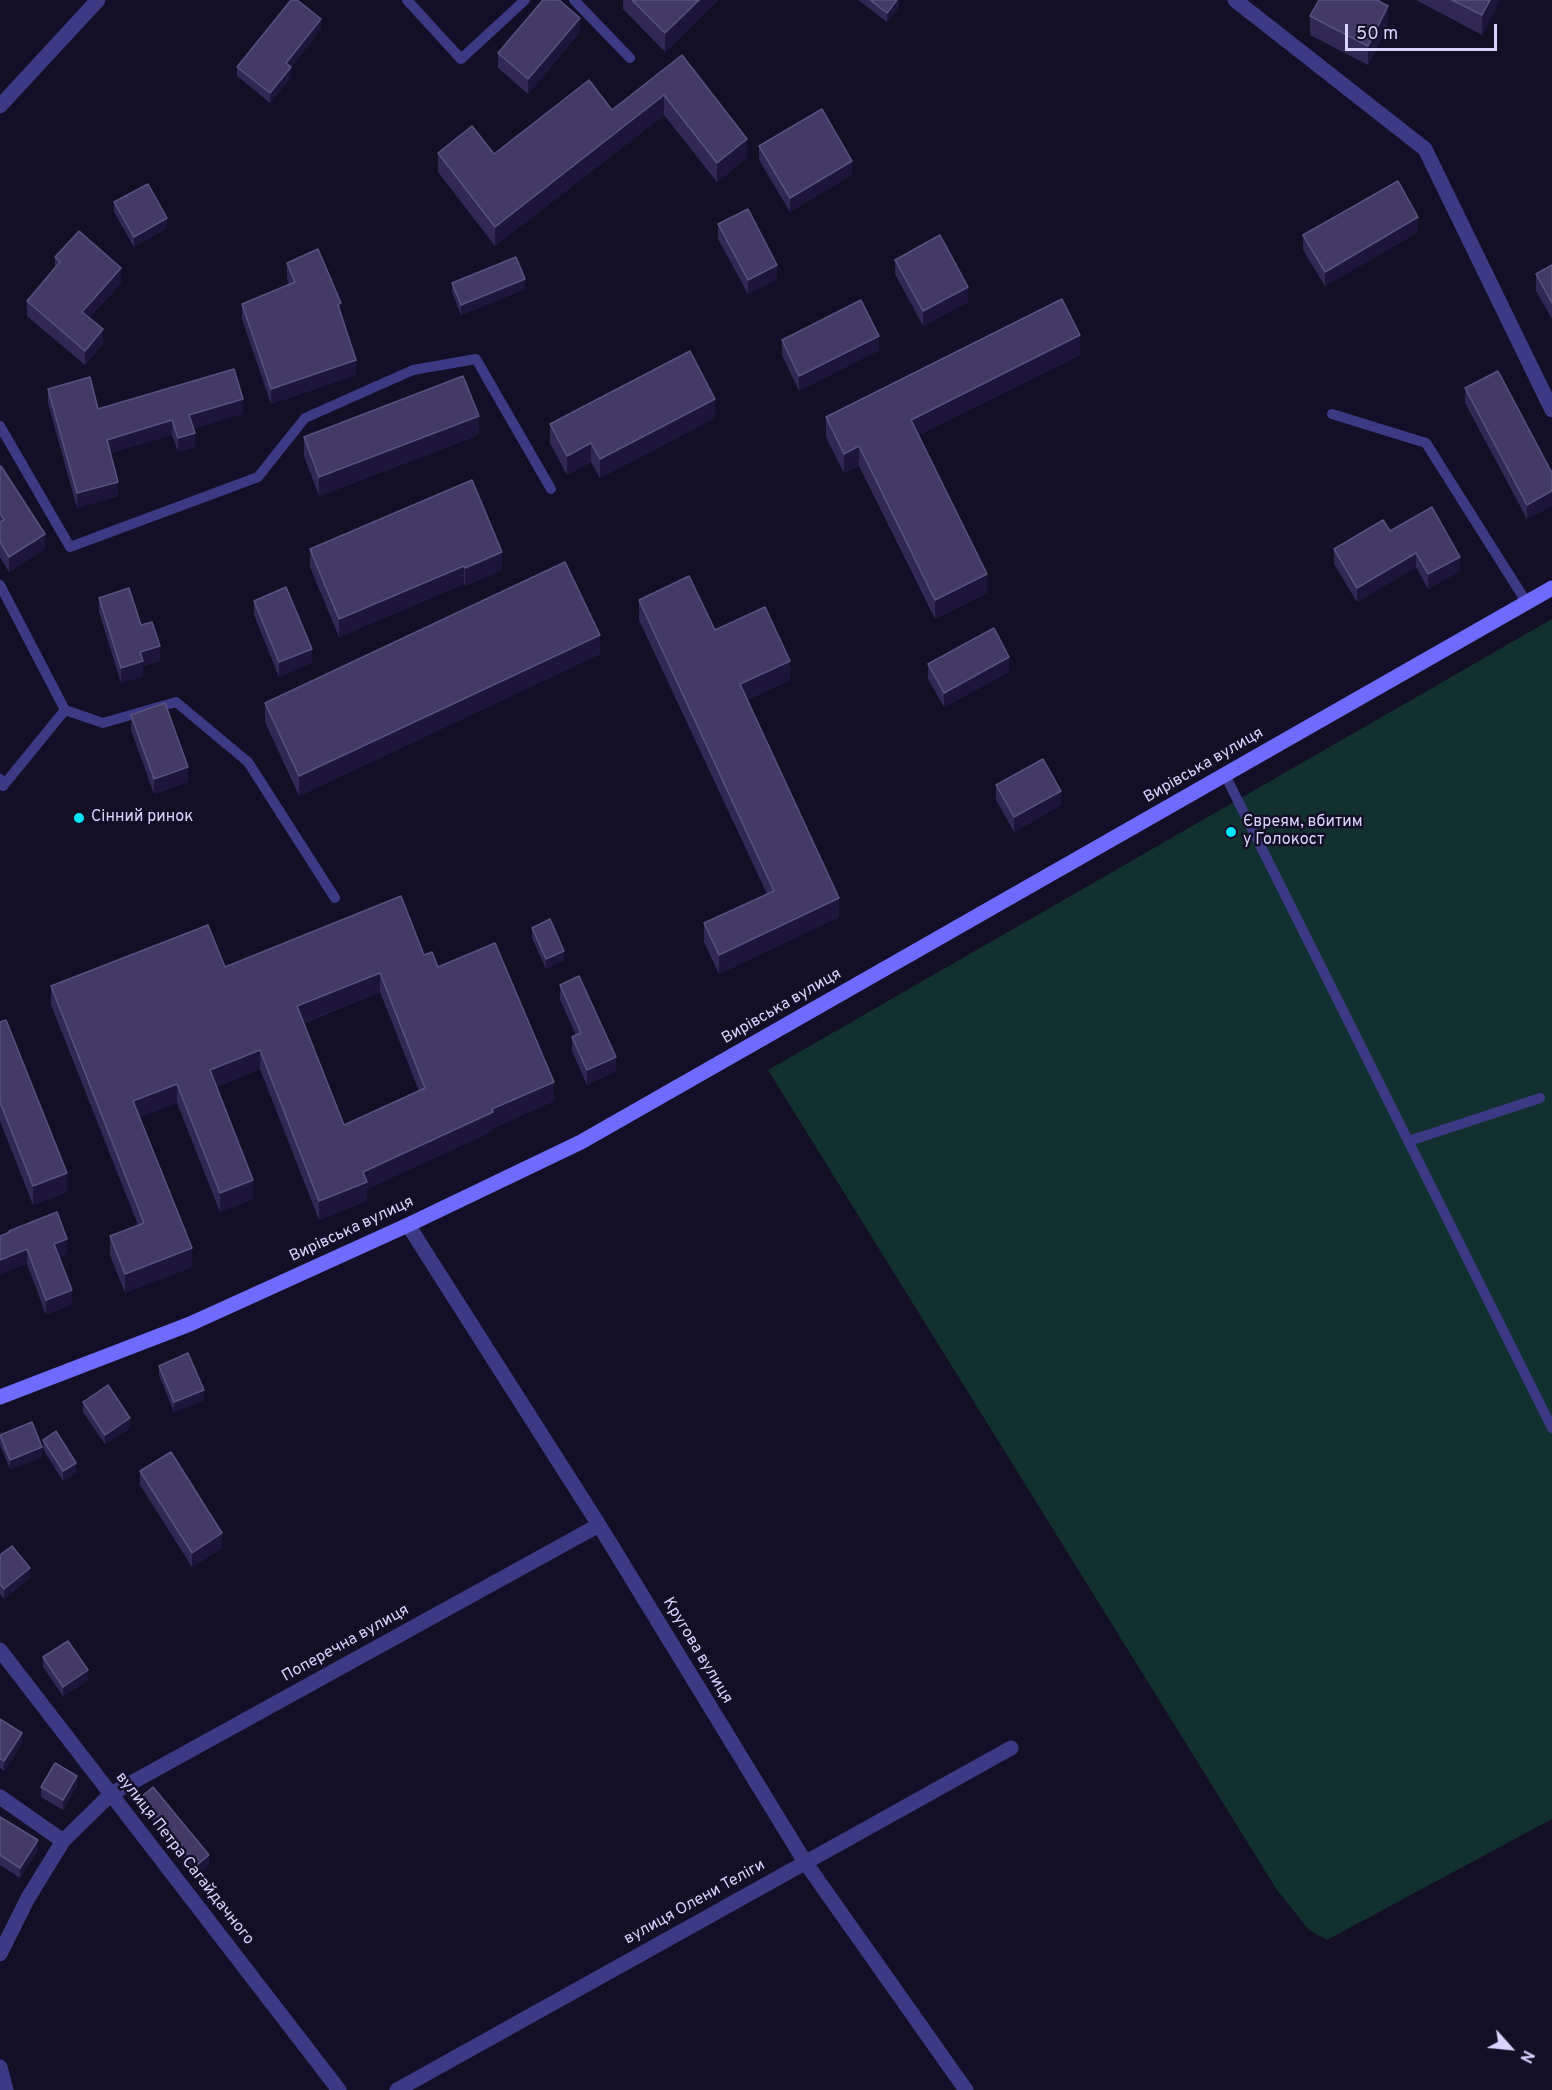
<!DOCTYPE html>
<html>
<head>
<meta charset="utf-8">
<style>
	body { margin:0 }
	#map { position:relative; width:1552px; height:2090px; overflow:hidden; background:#130f26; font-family:Overpass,sans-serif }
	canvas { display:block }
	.north { position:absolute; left:1480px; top:2018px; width:60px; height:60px; -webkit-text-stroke:4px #130f26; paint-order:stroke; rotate:117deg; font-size:16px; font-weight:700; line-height:24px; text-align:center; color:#d9d4ff }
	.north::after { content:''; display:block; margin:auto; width:21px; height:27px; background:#d9d4ff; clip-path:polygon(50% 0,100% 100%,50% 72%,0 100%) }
	.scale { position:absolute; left:1345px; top:24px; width:152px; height:27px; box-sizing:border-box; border:3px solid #d9d4ff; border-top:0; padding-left:8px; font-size:18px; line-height:21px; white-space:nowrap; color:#d9d4ff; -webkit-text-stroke:4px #130f26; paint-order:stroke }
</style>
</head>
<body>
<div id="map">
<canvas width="1552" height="2090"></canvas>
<div class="north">N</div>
<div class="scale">50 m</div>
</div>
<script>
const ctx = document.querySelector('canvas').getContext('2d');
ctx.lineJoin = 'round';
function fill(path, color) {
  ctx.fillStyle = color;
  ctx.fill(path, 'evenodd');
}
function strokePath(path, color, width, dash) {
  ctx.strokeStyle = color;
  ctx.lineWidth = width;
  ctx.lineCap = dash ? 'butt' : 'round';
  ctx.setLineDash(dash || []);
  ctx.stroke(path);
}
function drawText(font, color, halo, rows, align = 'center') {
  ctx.font = font + ' Overpass,sans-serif';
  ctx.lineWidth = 5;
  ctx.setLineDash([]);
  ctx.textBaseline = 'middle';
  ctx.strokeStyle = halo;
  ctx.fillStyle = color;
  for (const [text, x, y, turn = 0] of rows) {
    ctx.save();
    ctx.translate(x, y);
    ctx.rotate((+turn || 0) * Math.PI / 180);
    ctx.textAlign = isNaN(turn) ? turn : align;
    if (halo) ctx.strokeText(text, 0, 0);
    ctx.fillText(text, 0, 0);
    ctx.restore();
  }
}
fill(new Path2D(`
	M1552,619V1819L1327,1940L1309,1930L1277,1890L768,1070Z`), '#12302f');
strokePath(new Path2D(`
	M407,0L461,59L525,0
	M574,0L630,58
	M1332,414L1426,443L1527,603
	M0,426L70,547L258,477L305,418L413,370L476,359L551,489
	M0,585L65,710L3,786L0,779
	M65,710L103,723L176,702L248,762L335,898
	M1225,775L1552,1428
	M1409,1141L1540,1098`), '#3d3a85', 10);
strokePath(new Path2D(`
	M1235,0L1425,149L1552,410
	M0,106L98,0
	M408,1225L599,1525L805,1862L966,2090
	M0,1650L339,2090
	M0,1797L63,1841
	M0,1954L28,1898L63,1841L111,1794L599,1525
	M0,2067L6,2090
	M397,2090L1011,1748`), '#3d3a85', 15);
strokePath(new Path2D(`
	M0,1397L190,1324L408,1225L581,1142L1552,588`), '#6f6bff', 15);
fill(new Path2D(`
	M623,0H718L665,52L623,9Z
	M858,0H899V8L887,22Z
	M1319,0H1381L1380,2L1388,25L1368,65L1310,35V16Z
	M1416,0H1500L1482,35Z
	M321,29L291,67V77L270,103L237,76V67Z
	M580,32L528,94L498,68V53Z
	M682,55L747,158L717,182L664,115L495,246L438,172V153L494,154L612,110Z
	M759,146L852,175L790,212L759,160Z
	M114,202L167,228L134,247L114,212Z
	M718,224L777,279L748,294L718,239Z
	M1418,232L1325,286L1303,250V235Z
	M55,257L121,283L89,318L103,344L85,365L27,316V301L55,267Z
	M895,260L968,302L923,326L895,274Z
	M287,263L341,315L356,375L271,404L242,319V304L289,284L287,278Z
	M1552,265V319L1536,291V274Z
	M452,283L525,289L461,315L452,292Z
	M782,340L879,350L799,391L782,355Z
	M1080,355L919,435L987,593L935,619L859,466L844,473L826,437V417Z
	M1465,388L1552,473V506L1527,519L1465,403Z
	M48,389L98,409L243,414L193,428L195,447L178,452L172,435L110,453L118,496L77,508L48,403Z
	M715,418L600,478L591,462L567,475L550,443V424Z
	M479,435L319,496L304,456V437Z
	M0,467L45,549L9,572L0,557Z
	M1390,531L1460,571L1428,589L1416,567L1357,602L1334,564V549Z
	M310,549L502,570L465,586L464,584L339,637L310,567Z
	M99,598L141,625L160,661L143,666V676L121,683L99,612Z
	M639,600L715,630L790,680L747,700L839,917L719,974L704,942V923L767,894L639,620Z
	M254,601L312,663L279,677L254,615Z
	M600,654L299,796L265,722V703Z
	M928,664L1009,672L944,707L928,679Z
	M131,715L188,782L154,794L131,730Z
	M996,785L1061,805L1014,832L996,800Z
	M532,928L564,960L546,969L532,938Z
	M424,955L438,967L554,1101L493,1128V1131L367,1189V1201L319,1220L260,1069L216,1087L253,1199L220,1212L177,1103L140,1117L192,1267L125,1293L110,1255V1236L138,1225L51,1005V986L225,967ZM380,992L419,1091L344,1125L304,1023Z
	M560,985L616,1071L587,1085L572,1051V1037L576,1035L560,1000Z
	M0,1022L67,1192L33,1205L0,1121Z
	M0,1236L67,1254L59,1257L72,1304L46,1315L27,1264Z
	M159,1366L204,1400L174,1412L159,1375Z
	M83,1402L130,1428L105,1444L83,1412Z
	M0,1435L42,1457L10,1469L0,1445Z
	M43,1440L76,1473L63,1481L43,1449Z
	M140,1471L222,1548L192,1567L140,1485Z
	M0,1555L30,1578L4,1599L0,1594Z
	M43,1657L88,1680L63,1696L43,1667Z
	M0,1719L22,1743L4,1771L0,1768Z
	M77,1786L63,1810L41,1797V1787Z
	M141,1797L209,1865L197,1875L141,1806Z
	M0,1817L38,1850L20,1878L0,1865Z`), '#312854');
fill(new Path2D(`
	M699,0H718L665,52V33Z
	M897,0H899V8L887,22V13Z
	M1490,0H1500L1482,35V15Z
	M1388,6V25L1368,65V46Z
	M580,18V32L528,94V79Z
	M321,19V29L286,73V63Z
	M291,67V77L270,103V93Z
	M664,95V115L495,246V227Z
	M747,139V158L717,182V163Z
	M852,161V175L790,212V198Z
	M1418,217V232L1325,286V272Z
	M167,218V228L134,247V237Z
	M777,265V279L748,294V280Z
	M121,268V283L82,326V312Z
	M525,279V289L461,315V305Z
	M968,287V302L923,326V311Z
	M341,303V318L338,305Z
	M103,329V344L85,365V351Z
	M1080,335V355L911,439V420Z
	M879,336V350L799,391V376Z
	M356,360V375L271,404V389Z
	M243,399V414L189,430V415Z
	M715,399V418L600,478V459Z
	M479,416V435L319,496V477Z
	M172,420V435L107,454V440Z
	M195,433V447L178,452V438Z
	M591,443V462L567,475V456Z
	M859,446V466L844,473V454Z
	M118,482V496L77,508V493Z
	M1552,491V506L1527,519V505Z
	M45,534V549L9,572V557Z
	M502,552V570L465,586V568Z
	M1416,553V567L1357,602V588Z
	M1460,557V571L1428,589V574Z
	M464,566V584L339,637V619Z
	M987,574V593L935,619V600Z
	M600,635V654L299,796V776Z
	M160,646V661L143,666V676L121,683V668L140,652Z
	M312,649V663L279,677V662Z
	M1009,657V672L944,707V693Z
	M790,661V680L740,703V684Z
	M188,767V782L154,794V779Z
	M1061,791V805L1014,832V817Z
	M839,898V917L719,974V955Z
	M564,951V960L546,969V959Z
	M380,973V992L297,1025V1006Z
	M260,1050V1069L210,1089V1070Z
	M616,1057V1071L587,1085V1070Z
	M554,1082V1101L493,1128V1131L367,1189V1201L319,1220V1201L363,1172L492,1109Z
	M177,1084V1103L133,1120V1101Z
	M67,1173V1192L33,1205V1186Z
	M253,1180V1199L220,1212V1193Z
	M67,1239V1254L54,1259V1244Z
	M192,1248V1267L125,1293V1274Z
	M27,1249V1264L0,1275V1260Z
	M72,1290V1304L46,1315V1300Z
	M204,1390V1400L174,1412V1402Z
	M130,1418V1428L105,1444V1435Z
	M42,1447V1457L10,1469V1460Z
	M76,1463V1473L63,1481V1471Z
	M222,1533V1548L192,1567V1553Z
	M30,1568V1578L4,1599V1589Z
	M88,1670V1680L63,1696V1687Z
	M22,1733V1743L4,1771V1761Z
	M77,1776V1786L63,1810V1800Z
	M38,1840V1850L20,1878V1868Z
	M209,1855V1865L197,1875V1865Z`), '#1d163a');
const building = new Path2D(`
	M291,0H297L321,19L286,63L291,67L270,93L237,67Z
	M543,0H559L580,18L528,79L498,53Z
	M632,0H699L665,33Z
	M870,0H897L887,13Z
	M1319,0H1377L1388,6L1368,46L1310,16Z
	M1452,0H1490L1482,15Z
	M682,55L747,139L717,163L664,95L495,227L438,153L472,126L494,154L589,80L612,110Z
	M822,109L852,161L790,198L759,146Z
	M1398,181L1418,217L1325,272L1303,235Z
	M148,184L167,218L134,237L114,202Z
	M748,209L777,265L748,280L718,224Z
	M79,231L121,268L82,312L103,329L85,351L27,301L60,262L55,257Z
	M940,235L968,287L923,311L895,260Z
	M318,249L341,303L338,305L356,360L271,389L242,304L295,282L287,263Z
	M516,257L525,279L461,305L452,283Z
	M1552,265V303L1536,274Z
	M1062,299L1080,335L911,420L987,574L935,600L859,446L844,454L826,417Z
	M861,300L879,336L799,376L782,340Z
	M690,351L715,399L600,459L591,443L567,456L550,424Z
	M234,369L243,399L189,415L195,433L178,438L172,420L107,440L118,482L77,493L48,389L90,377L98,409Z
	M1498,371L1552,473V491L1527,505L1465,388Z
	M463,376L479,416L319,477L304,437Z
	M1,466L45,534L9,557L0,542V522L4,520L0,513V467Z
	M472,480L502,552L465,568L464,566L339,619L310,549Z
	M1432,507L1460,557L1428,574L1416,553L1357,588L1334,549L1383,520L1390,531Z
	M565,562L600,635L299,776L265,703Z
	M689,576L715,630L765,607L790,661L740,684L839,898L719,955L704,923L774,891L639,600Z
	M286,587L312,649L279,662L254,601Z
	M129,588L141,625L152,622L160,646L140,652L143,661L121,668L99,598Z
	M994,628L1009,657L944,693L928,664Z
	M165,703L188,767L154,779L131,715Z
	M1043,759L1061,791L1014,817L996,785Z
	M401,896L424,955L432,952L438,967L495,943L554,1082L492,1109L493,1112L363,1172L367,1182L319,1201L260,1050L210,1070L253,1180L220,1193L177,1084L133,1101L192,1248L125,1274L110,1236L144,1223L51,986L208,925L225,967ZM380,973L425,1088L344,1125L297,1006Z
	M550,919L564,951L546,959L532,928Z
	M579,976L616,1057L587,1070L572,1037L581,1033L560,985Z
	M6,1020L67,1173L33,1186L0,1102V1022Z
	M57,1212L67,1239L54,1244L72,1290L46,1300L27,1249L0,1260V1236L10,1232L9,1231Z
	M188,1353L204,1390L174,1402L159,1366Z
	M108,1385L130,1418L105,1435L83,1402Z
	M32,1422L42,1447L10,1460L0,1435Z
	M56,1431L76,1463L63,1471L43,1440Z
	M171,1452L222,1533L192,1553L140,1471Z
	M12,1546L30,1568L4,1589L0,1584V1555Z
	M68,1641L88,1670L63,1687L43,1657Z
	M0,1719L22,1733L4,1761L0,1759Z
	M55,1763L77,1776L63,1800L41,1787Z
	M153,1787L209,1855L197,1865L141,1797Z
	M0,1817L38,1840L20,1868L0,1855Z`);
fill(building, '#433a66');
strokePath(building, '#5a527e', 1.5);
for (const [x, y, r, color] of [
	[79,818,6,"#00e5ff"],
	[1231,832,6,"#00e5ff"]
]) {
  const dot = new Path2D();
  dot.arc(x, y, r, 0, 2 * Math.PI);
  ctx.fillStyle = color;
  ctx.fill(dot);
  strokePath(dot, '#130f26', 2);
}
drawText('16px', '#d9d4ff', '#130f26', [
	["Вирівська вулиця",1204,766,-30],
	["Вирівська вулиця",782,1007,-30],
	["Вирівська вулиця",352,1230,-25],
	["Поперечна вулиця",346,1644,-29],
	["Кругова вулиця",697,1651,59],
	["вулиця Петра Сагайдачного",184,1859,52],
	["вулиця Олени Теліги",695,1903,-29]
]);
drawText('16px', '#d9d4ff', '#130f26', [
	["Сінний ринок",91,818],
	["Євреям, вбитим",1243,823],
	["у Голокост",1243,841]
], 'left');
</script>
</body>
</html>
